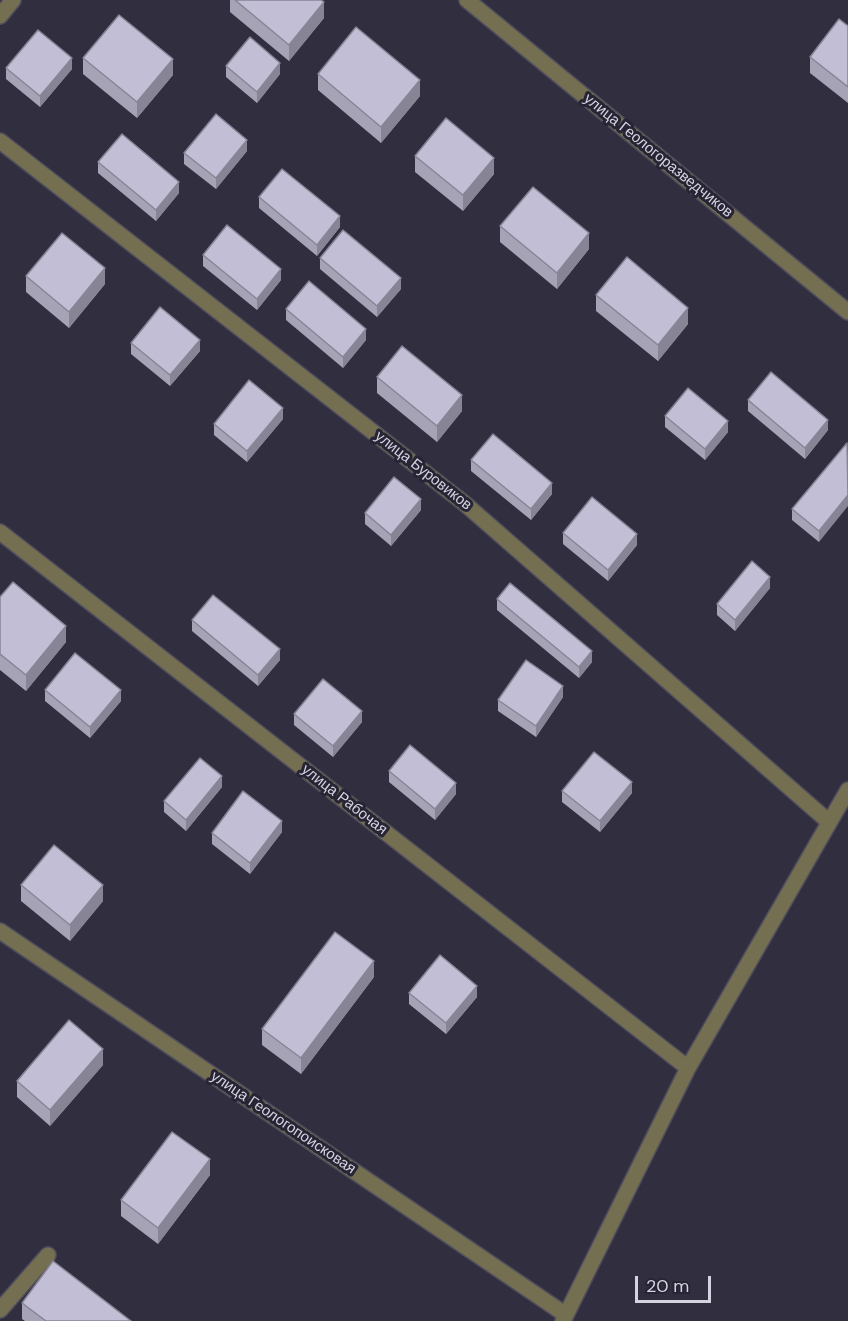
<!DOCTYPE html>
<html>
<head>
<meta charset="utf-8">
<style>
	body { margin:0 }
	#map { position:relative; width:848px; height:1321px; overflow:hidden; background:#312e40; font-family:"DM Sans",sans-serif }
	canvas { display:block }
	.scale { position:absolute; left:635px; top:1276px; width:76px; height:27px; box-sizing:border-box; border:3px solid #d5d3df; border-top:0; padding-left:8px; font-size:18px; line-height:21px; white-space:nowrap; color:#d5d3df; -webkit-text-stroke:4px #272435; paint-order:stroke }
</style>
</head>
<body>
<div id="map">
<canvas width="848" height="1321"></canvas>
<div class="scale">20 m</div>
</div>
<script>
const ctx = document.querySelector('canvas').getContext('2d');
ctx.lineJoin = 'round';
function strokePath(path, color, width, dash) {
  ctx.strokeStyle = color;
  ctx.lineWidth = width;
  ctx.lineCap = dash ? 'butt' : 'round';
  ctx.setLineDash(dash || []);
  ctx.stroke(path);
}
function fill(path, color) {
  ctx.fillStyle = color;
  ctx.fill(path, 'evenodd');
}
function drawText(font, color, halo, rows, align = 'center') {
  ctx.font = font + ' "DM Sans",sans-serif';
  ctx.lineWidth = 6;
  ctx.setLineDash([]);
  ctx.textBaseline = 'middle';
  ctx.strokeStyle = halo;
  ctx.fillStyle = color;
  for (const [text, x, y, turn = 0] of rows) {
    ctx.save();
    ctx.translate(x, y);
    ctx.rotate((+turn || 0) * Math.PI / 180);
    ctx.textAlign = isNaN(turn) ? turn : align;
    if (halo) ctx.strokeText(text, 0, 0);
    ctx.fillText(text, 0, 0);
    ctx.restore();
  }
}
const minor = new Path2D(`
	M467,0L848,312
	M0,16L13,0
	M0,141L464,503L829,822
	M0,532L688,1068
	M0,931L566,1315
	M0,1310L48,1255
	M563,1321L688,1068L848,790`);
strokePath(minor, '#4f4c5d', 18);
strokePath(minor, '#736f50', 15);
fill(new Path2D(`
	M230,0H321L324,18L289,61L230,12Z
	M848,26V103L810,73V57Z
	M83,58L173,75L137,118L83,74Z
	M226,66L280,74L257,103L226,77Z
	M6,68L72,69L40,107L6,79Z
	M318,74L420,96L381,143L318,90Z
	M247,151L216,189L184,164V153Z
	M415,156L494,174L463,211L415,172Z
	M98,162L179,193L156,221L98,173Z
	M259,197L340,227L317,256L259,208Z
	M500,226L589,249L557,289L500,242Z
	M203,255L281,280L257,310L203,266Z
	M320,258L401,289L377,317L320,269Z
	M26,276L105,284L69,328L26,292Z
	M596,295L688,324L658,361L596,311Z
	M286,309L366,340L343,368L286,320Z
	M131,343L200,351L170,386L131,354Z
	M377,377L462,411L437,442L377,393Z
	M748,400L828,430L805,459L748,411Z
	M665,416L728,432L705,460L665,427Z
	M283,419L247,462L214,435V424Z
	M847,443L819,542L792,520V509Z
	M471,460L552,494L531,520L471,471Z
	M421,510L391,546L365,524V513Z
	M563,533L637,545L608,581L563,544Z
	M770,588L735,631L717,615V604Z
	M0,597L66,642L26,691L0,670Z
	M497,599L592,662L579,678L497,610Z
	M192,620L280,660L258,686L192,631Z
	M45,690L121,701L90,738L45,701Z
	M563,697L536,737L498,711V700Z
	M294,714L362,722L333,757L294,725Z
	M389,771L456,794L435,820L389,782Z
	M222,787L186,831L164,812V801Z
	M562,791L632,793L600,832L562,802Z
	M282,832L250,874L212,844V833Z
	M21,885L103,901L70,941L21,901Z
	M374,977L301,1074L262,1045V1029Z
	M409,993L477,997L446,1034L409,1004Z
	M103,1065L50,1126L17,1097V1081Z
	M210,1175L158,1244L121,1216V1200Z
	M22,1303L131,1321H25L22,1319Z`), '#a6a3b7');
fill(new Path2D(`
	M324,2V18L289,61V45Z
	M72,58V69L40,107V96Z
	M173,59V75L137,118V102Z
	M280,63V74L257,103V92Z
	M420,80V96L381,143V127Z
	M247,140V151L216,189V178Z
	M494,158V174L463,211V195Z
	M179,182V193L156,221V210Z
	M340,216V227L317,256V245Z
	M589,233V249L557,289V273Z
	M105,268V284L69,328V312Z
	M281,269V280L257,310V299Z
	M401,278V289L377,317V306Z
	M688,308V324L658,361V345Z
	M366,329V340L343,368V357Z
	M200,340V351L170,386V375Z
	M462,395V411L437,442V426Z
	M283,408V419L247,462V451Z
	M828,420V430L805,459V448Z
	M728,421V432L705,460V449Z
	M552,483V494L531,520V509Z
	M848,495V506L819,542V531Z
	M421,499V510L391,546V535Z
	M637,534V545L608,581V570Z
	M770,577V588L735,631V620Z
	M66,626V642L26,691V675Z
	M280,649V660L258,686V675Z
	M592,651V662L579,678V667Z
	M563,686V697L536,737V726Z
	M121,690V701L90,738V727Z
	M362,711V722L333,757V746Z
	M222,776V787L186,831V820Z
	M632,782V793L600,832V821Z
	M456,783V794L435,820V809Z
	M282,821V832L250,874V863Z
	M103,885V901L70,941V925Z
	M374,961V977L301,1074V1058Z
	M477,986V997L446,1034V1023Z
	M103,1049V1065L50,1126V1110Z
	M210,1159V1175L158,1244V1228Z`), '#878595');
const building = new Path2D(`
	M235,0H321L324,2L289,45Z
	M119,15L173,59L137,102L83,58Z
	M839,19L848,26V87L810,57Z
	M356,27L420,80L381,127L318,74Z
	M38,30L72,58L40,96L6,68Z
	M250,37L280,63L257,92L226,66Z
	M216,114L247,140L216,178L184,153Z
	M446,118L494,158L463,195L415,156Z
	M122,134L179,182L156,210L98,162Z
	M282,169L340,216L317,245L259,197Z
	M533,187L589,233L557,273L500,226Z
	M227,225L281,269L257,299L203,255Z
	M343,230L401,278L377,306L320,258Z
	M62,233L105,268L69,312L26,276Z
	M627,257L688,308L658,345L596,295Z
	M309,281L366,329L343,357L286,309Z
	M160,307L200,340L170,375L131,343Z
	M402,346L462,395L437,426L377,377Z
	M771,372L828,420L805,448L748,400Z
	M249,380L283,408L247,451L214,424Z
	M688,388L728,421L705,449L665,416Z
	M493,434L552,483L531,509L471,460Z
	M847,443L848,495L819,531L792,509Z
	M394,477L421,499L391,535L365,513Z
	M592,497L637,534L608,570L563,533Z
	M752,561L770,577L735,620L717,604Z
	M13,582L66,626L26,675L0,654V597Z
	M510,583L592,651L579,667L497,599Z
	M213,595L280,649L258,675L192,620Z
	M75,653L121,690L90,727L45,690Z
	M526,660L563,686L536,726L498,700Z
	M323,679L362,711L333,746L294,714Z
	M410,745L456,783L435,809L389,771Z
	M594,752L632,782L600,821L562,791Z
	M200,758L222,776L186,820L164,801Z
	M243,791L282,821L250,863L212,833Z
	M54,845L103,885L70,925L21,885Z
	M335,932L374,961L301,1058L262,1029Z
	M440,955L477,986L446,1023L409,993Z
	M69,1020L103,1049L50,1110L17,1081Z
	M172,1132L210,1159L158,1228L121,1200Z
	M53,1261L131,1321H46L22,1303Z`);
fill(building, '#c1bed5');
strokePath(building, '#878595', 1.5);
drawText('15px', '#d5d3df', '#272435', [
	["улица Геологоразведчиков",658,156,39],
	["улица Буровиков",423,471,38],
	["улица Рабочая",344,800,38],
	["улица Геологопоисковая",283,1123,34]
]);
</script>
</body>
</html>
